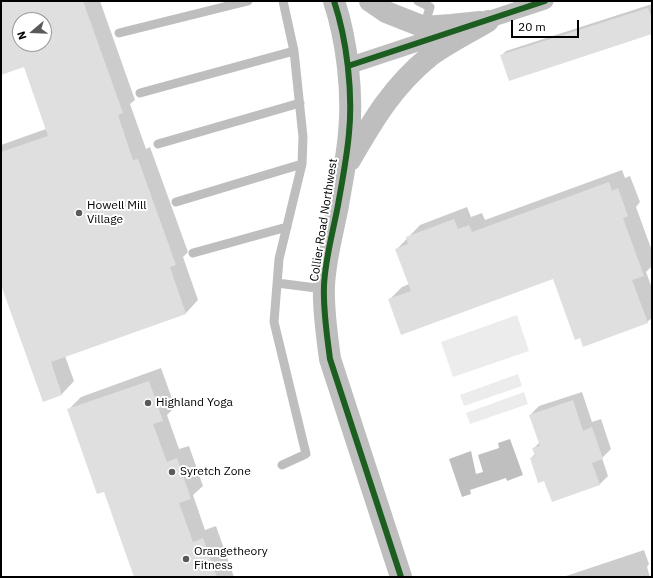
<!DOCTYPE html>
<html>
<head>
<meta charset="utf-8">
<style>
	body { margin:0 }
	#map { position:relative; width:653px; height:578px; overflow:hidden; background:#fff; font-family:"IBM Plex Sans",sans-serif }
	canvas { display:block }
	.frame { position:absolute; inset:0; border:2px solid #000; pointer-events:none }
	.north { position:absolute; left:12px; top:12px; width:40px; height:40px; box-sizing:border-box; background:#fff; border:1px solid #999; border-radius:50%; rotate:251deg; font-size:11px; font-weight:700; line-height:16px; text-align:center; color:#000 }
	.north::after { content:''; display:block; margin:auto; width:14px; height:18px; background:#595959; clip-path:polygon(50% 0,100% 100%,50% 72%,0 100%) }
	.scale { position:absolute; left:511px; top:20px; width:68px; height:18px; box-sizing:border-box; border:2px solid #000; border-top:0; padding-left:5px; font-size:12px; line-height:14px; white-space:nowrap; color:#000; -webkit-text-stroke:3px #fff; paint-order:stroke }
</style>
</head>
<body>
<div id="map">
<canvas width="653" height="578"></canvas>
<div class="frame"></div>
<div class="north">N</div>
<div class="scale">20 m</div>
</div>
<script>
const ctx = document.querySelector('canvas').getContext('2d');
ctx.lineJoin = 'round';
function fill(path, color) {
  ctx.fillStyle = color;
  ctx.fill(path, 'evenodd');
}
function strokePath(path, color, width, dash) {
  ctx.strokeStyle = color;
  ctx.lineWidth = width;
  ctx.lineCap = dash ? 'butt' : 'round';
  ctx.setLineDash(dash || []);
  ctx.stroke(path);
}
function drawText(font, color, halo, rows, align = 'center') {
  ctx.font = font + ' "IBM Plex Sans",sans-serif';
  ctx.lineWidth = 4;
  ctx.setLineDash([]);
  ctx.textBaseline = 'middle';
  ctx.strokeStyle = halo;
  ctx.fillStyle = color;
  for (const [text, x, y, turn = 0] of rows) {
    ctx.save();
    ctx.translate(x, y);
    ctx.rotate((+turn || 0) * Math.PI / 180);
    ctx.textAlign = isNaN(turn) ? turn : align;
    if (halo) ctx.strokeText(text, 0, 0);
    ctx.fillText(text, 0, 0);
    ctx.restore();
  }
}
fill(new Path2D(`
	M517,315L529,351L453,377L441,342Z
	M518,374L522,386L464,406L460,395Z
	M524,392L528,404L470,424L466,413Z`), '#ececec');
fill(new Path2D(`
	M510,439L523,475L507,481L506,478L470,490L471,494L462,497L449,459L471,451L476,474L483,472L478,455L499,448L498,443Z`), '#bfbfbf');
fill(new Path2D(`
	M1,1H100L135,100L130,104L146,149L150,147L188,252L183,257L198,300L186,313L65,356L74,381L62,394L43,401L1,282V145L46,129L24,66L1,74ZM20,20H44V44H20Z
	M652,4V33L501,56L506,51Z
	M622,170L625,178L630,176L640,202L636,207L652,251V266L646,272L652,288V318L647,322L554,278L389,300L402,287L409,284L397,249L420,225L467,207L471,217L482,213L485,220Z
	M161,368L175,407L167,415L179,449L189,446L203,486L193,495L205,530L216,526L234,577H135L104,490L69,409L81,397Z
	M582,392L592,422L601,419L611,449L602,458L608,476L599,485L531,458L535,454L534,448L540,442L530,415L539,406Z
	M644,550L649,564L647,567L650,577H563Z`), '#0003');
fill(new Path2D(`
	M1,1H83L123,113L118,115L133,160L138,159L176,265L170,267L186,314L51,362L62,395L43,402L1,285V152L48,136L24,67L1,75ZM20,20H44V44H20Z
	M648,8L652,19V34L509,81L500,55Z
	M609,182L612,191L618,188L628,216L623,218L644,276L632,280L648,323L583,347L580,338L575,340L553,279L401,335L388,299L411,291L395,249L408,244L406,237L454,219L458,229L469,225L472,232Z
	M149,381L163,421L153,424L167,462L177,458L191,499L179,503L193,542L203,538L217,577H134L104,492L97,494L67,409Z
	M573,400L583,431L592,427L603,459L592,463L600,485L552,502L544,481L538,483L530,458L535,456L532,448L540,446L529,415Z`), '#dfdfdf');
strokePath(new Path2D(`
	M418,1L430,7L424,27
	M119,33L248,1
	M140,93L294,51
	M158,144L300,103
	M176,202L302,164
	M193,253L287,227
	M277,283L324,289
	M282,465L306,454L274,322L279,259L302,164L303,137L294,51L283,1`), '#bebebe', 9);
strokePath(new Path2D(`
	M348,66L545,1`), '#bebebe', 17);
strokePath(new Path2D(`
	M334,1C347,40 353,93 349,133C347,157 342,182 338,205C333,232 325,259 324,286C323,311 327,335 330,359L401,577
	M370,1L386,12L424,27L451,25L480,22
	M350,160C373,120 393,86 430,56C446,44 470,32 488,21`), '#bebebe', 22);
strokePath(new Path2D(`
	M334,1C347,40 353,93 349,133C347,157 342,182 338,205C333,232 325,259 324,286C323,311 327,335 330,359L401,577
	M348,66L545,1`), '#1b5e20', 6);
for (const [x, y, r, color] of [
	[79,213,4,"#595959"],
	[148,403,4,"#595959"],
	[172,472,4,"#595959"],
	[186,559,4,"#595959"]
]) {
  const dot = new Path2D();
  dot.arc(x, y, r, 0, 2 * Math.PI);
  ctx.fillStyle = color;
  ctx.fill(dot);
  strokePath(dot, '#fff', 1.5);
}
drawText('12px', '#000', '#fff', [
	["Howell Mill",87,206],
	["Village",87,220],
	["Highland Yoga",156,403],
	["Syretch Zone",180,472],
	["Orangetheory",194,552],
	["Fitness",194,566]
], 'left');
drawText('12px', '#000', '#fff', [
	["Collier Road Northwest",324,220,-81]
]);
</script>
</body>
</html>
